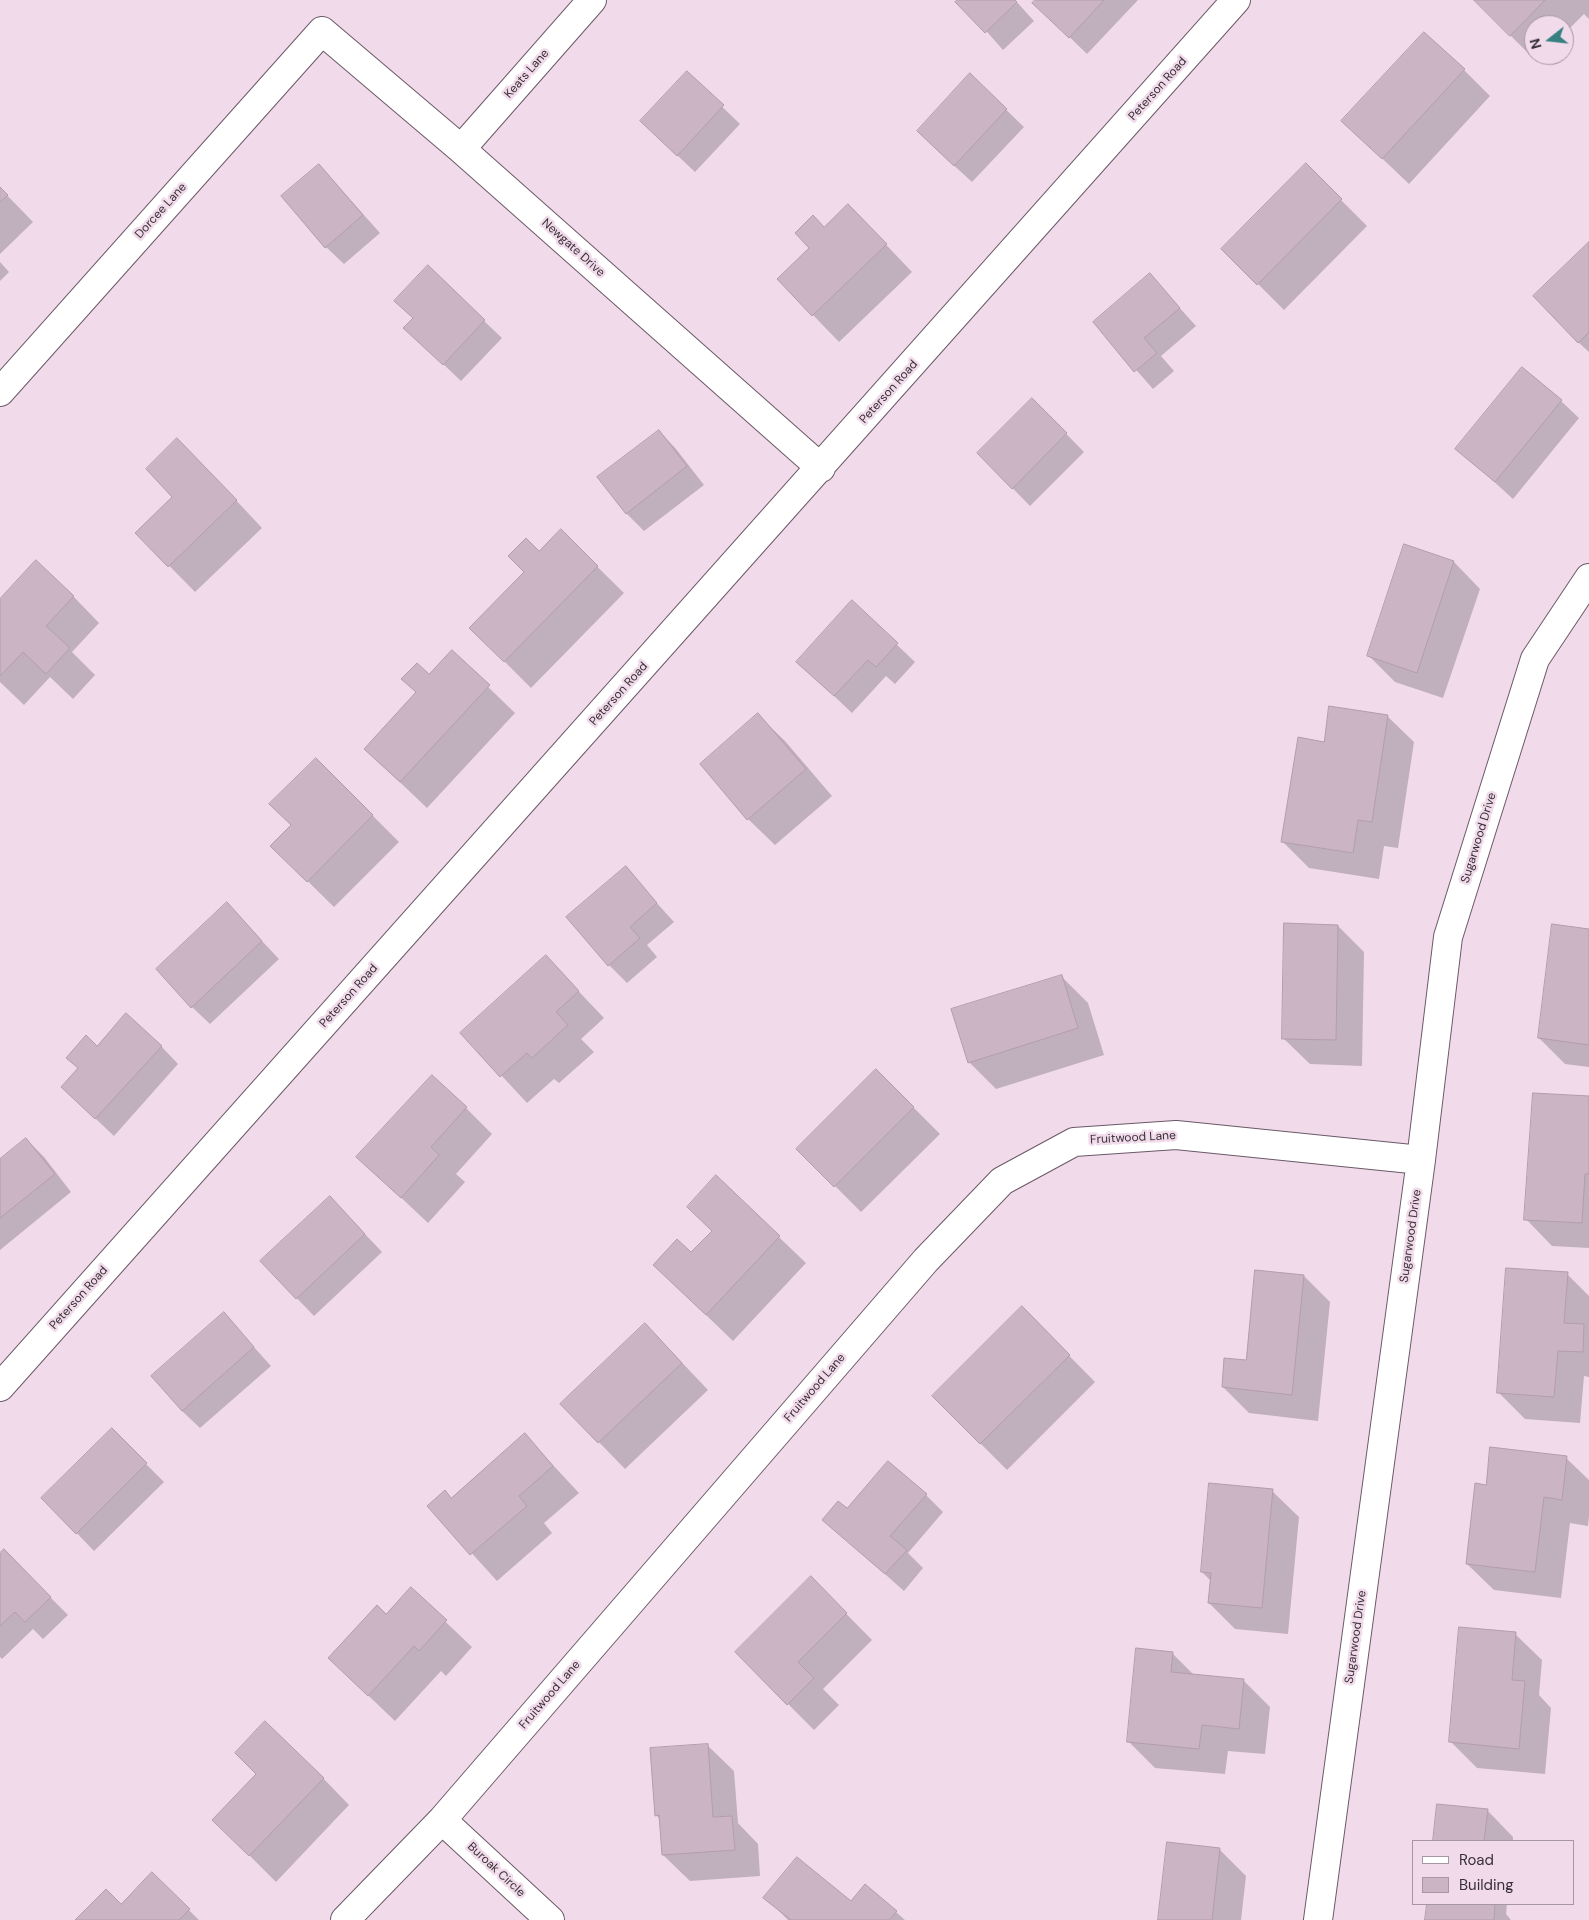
<!DOCTYPE html>
<html>
<head>
<meta charset="utf-8">
<style>
	body { margin:0 }
	#map { position:relative; width:1589px; height:1920px; overflow:hidden; background:#f1dbeb; font-family:"DM Sans",sans-serif }
	canvas { display:block }
	.legend { position:absolute; left:1412px; top:1840px; width:162px; height:65px; box-sizing:border-box; background:#f1dbeb; border:1px solid #a797a3; margin:0; padding:6px 9px; list-style:none; font-size:15px; color:#383036 }
	.legend li { display:flex; align-items:center; gap:10px; height:25px }
	.legend b { width:25px; border:1px solid #a797a3 }
	.north { position:absolute; left:1524px; top:15px; width:50px; height:50px; box-sizing:border-box; background:#f1dbeb; border:1px solid #a797a3; border-radius:50%; rotate:254deg; font-size:14px; font-weight:700; line-height:20px; text-align:center; color:#383036 }
	.north::after { content:''; display:block; margin:auto; width:18px; height:22px; background:#378081; clip-path:polygon(50% 0,100% 100%,50% 72%,0 100%) }
</style>
</head>
<body>
<div id="map">
<canvas width="1589" height="1920"></canvas>
<ul class="legend">
<li><b style="height:6px;background:#fff"></b>Road</li>
<li><b style="height:14px;background:#cbb5c5"></b>Building</li>
</ul>
<div class="north">N</div>
</div>
<script>
const ctx = document.querySelector('canvas').getContext('2d');
ctx.lineJoin = 'round';
function fill(path, color) {
  ctx.fillStyle = color;
  ctx.fill(path, 'evenodd');
}
function strokePath(path, color, width, dash) {
  ctx.strokeStyle = color;
  ctx.lineWidth = width;
  ctx.lineCap = dash ? 'butt' : 'round';
  ctx.setLineDash(dash || []);
  ctx.stroke(path);
}
function drawText(font, color, halo, rows, align = 'center') {
  ctx.font = font + ' "DM Sans",sans-serif';
  ctx.lineWidth = 5;
  ctx.setLineDash([]);
  ctx.textBaseline = 'middle';
  ctx.strokeStyle = halo;
  ctx.fillStyle = color;
  for (const [text, x, y, turn = 0] of rows) {
    ctx.save();
    ctx.translate(x, y);
    ctx.rotate((+turn || 0) * Math.PI / 180);
    ctx.textAlign = isNaN(turn) ? turn : align;
    if (halo) ctx.strokeText(text, 0, 0);
    ctx.fillText(text, 0, 0);
    ctx.restore();
  }
}
fill(new Path2D(`
	M959,0H1015L1034,21L1003,50Z
	M1037,0H1138L1087,54L1052,20Z
	M1475,0H1589V19L1584,14L1564,34V25H1534V55H1544L1537,62Z
	M1464,70L1490,96L1409,184L1343,121Z
	M687,73L740,124L695,172L660,139Z
	M970,75L1024,127L972,182L936,149Z
	M319,165L380,233L344,264L326,247Z
	M1306,165L1367,226L1284,310L1223,249Z
	M0,188L33,222L0,254Z
	M824,228L874,232L912,272L839,342L813,315L811,248Z
	M1589,244V352L1578,342Z
	M0,262L9,272L0,281Z
	M1150,275L1196,326L1161,356L1174,371L1153,389L1094,322Z
	M414,319L484,321L502,338L461,381L423,345Z
	M1032,399L1084,452L1030,506L978,453Z
	M1561,401L1579,418L1513,499L1457,448Z
	M659,431L676,449L704,485L644,531L627,514L599,478Z
	M204,466L262,528L195,592L137,533Z
	M561,531L624,593L531,688L471,628L525,572L539,553Z
	M1405,546L1454,562L1480,589L1443,698L1395,682L1368,655Z
	M73,596L99,623L72,652L95,675L73,699L50,677L24,705L0,682V601Z
	M852,602L915,662L895,684L886,676L852,713L798,662Z
	M452,652L515,713L427,808L365,749L417,693L403,679L429,676Z
	M758,715L785,741L832,796L775,845L748,819L702,764Z
	M1387,716L1414,742L1398,848L1384,846L1379,879L1309,868L1283,842L1325,743Z
	M316,759L399,842L334,907L272,846L292,825Z
	M625,868L674,922L647,945L657,957L627,983L609,965Z
	M244,922L279,959L210,1024L192,1007Z
	M1338,926L1364,952L1362,1066L1310,1064L1283,1038Z
	M1589,930V1067L1565,1064L1539,1038Z
	M546,957L604,1018L581,1039L594,1052L559,1083L554,1079L527,1103L462,1033Z
	M1061,976L1088,1003L1104,1055L996,1089L970,1063L953,1010Z
	M161,1046L178,1064L114,1136L80,1104L97,1047Z
	M876,1070L940,1134L861,1212L798,1149Z
	M1589,1098V1248L1552,1246L1526,1219Z
	M466,1108L492,1134L456,1174L465,1182L428,1223L358,1157Z
	M26,1139L44,1157L71,1192L0,1250V1160Z
	M716,1177L806,1263L733,1341L681,1291L691,1254L713,1231Z
	M347,1215L382,1252L314,1316L262,1262Z
	M1567,1274L1589,1296V1377L1584,1376L1580,1423L1525,1419L1498,1392Z
	M1304,1276L1330,1302L1318,1421L1249,1413L1223,1387L1247,1361Z
	M1022,1308L1095,1382L1007,1470L933,1396Z
	M224,1314L271,1366L200,1428L182,1411Z
	M671,1351L708,1390L625,1469L562,1404Z
	M112,1430L164,1482L94,1551L43,1498Z
	M525,1435L579,1493L544,1523L552,1533L497,1581L429,1506L452,1499Z
	M1566,1458L1589,1480V1516L1588,1526L1570,1523L1561,1598L1494,1590L1467,1564L1487,1486Z
	M1272,1491L1299,1517L1288,1634L1235,1629L1209,1603L1211,1581L1202,1572Z
	M926,1495L943,1512L908,1553L923,1568L904,1591L824,1520L847,1510Z
	M4,1551L68,1615L43,1639L33,1629L2,1659L0,1657V1555Z
	M811,1578L872,1640L823,1689L839,1705L814,1730L736,1652Z
	M411,1589L472,1647L446,1676L441,1671L395,1721L329,1658L387,1615Z
	M1515,1634L1542,1660L1539,1695L1551,1708L1545,1774L1477,1768L1450,1741Z
	M1172,1653L1195,1676L1244,1681L1270,1707L1265,1754L1228,1751L1225,1774L1155,1768L1128,1741Z
	M707,1745L734,1771L738,1823L758,1844L760,1876L690,1881L663,1855L661,1820L656,1815Z
	M257,1774L323,1778L349,1805L276,1882L240,1846Z
	M1438,1805L1487,1810L1513,1837V1841H1435Z
	M1219,1849L1246,1876L1241,1920H1160Z
	M152,1874L199,1920H77L121,1906Z
	M765,1897L851,1903L896,1912L905,1920H788Z
	M1428,1904H1507L1506,1914L1511,1920H1426Z`), '#0003');
const building = new Path2D(`
	M958,0H1015L1017,2L985,33L955,2Z
	M1035,0H1104L1069,38L1032,3Z
	M1474,0H1545L1510,36Z
	M1424,32L1465,69L1382,159L1341,121Z
	M687,71L724,105L677,156L640,121Z
	M970,73L1007,109L954,166L917,131Z
	M1306,163L1342,199L1257,285L1221,249Z
	M319,164L363,215L325,248L281,196Z
	M0,187L8,195L0,202Z
	M848,204L887,244L812,316L777,279L809,248L795,233L813,215L824,227Z
	M1589,242V332L1578,343L1533,296Z
	M428,265L485,320L443,365L403,328L413,318L394,301Z
	M1150,273L1180,308L1144,338L1157,353L1134,372L1093,322Z
	M1522,367L1562,400L1495,482L1455,449Z
	M1032,398L1067,433L1012,489L977,453Z
	M659,430L687,466L626,514L597,477Z
	M177,438L237,500L168,567L135,533L172,497L146,469Z
	M561,529L598,566L504,662L469,628L524,572L508,556L526,538L539,551Z
	M1404,544L1454,561L1417,673L1367,656Z
	M36,560L74,596L46,626L70,648L46,674L23,652L0,676V599Z
	M852,600L898,643L876,667L868,660L834,696L796,662Z
	M452,650L490,685L400,782L364,749L416,692L401,679L417,663L429,674Z
	M1329,706L1388,715L1372,822L1358,820L1353,853L1281,842L1298,737L1324,742Z
	M758,713L806,769L747,820L700,764Z
	M316,758L373,815L307,882L270,846L291,825L269,804Z
	M626,866L657,903L630,927L640,938L608,966L566,917Z
	M227,902L262,941L191,1008L156,969Z
	M1284,923L1338,925L1336,1040L1282,1039Z
	M1552,924L1589,929V1045L1538,1038Z
	M546,955L579,991L556,1012L568,1025L532,1058L527,1053L500,1077L460,1033Z
	M1062,975L1078,1028L968,1063L951,1009Z
	M126,1013L162,1046L95,1119L61,1087L78,1068L66,1058L86,1035L97,1046Z
	M876,1069L914,1107L834,1187L796,1149Z
	M432,1075L467,1107L431,1147L439,1155L401,1198L356,1157Z
	M1533,1093L1589,1096V1174H1585L1582,1223L1524,1220Z
	M26,1138L55,1174L0,1218V1159Z
	M716,1175L780,1236L706,1315L653,1265L677,1239L691,1252L712,1231L687,1207Z
	M330,1196L365,1234L296,1299L260,1261Z
	M1506,1268L1568,1272L1564,1323L1584,1324L1583,1352L1558,1351L1554,1397L1497,1393Z
	M1255,1270L1304,1275L1292,1395L1222,1387L1224,1358L1246,1360Z
	M1022,1306L1070,1355L980,1444L932,1396Z
	M224,1312L254,1347L182,1411L151,1376Z
	M645,1323L682,1363L598,1443L560,1404Z
	M112,1428L147,1463L76,1534L41,1498Z
	M525,1433L553,1466L519,1496L527,1506L470,1555L427,1506L445,1490L451,1498Z
	M1490,1447L1567,1456L1562,1500L1544,1497L1535,1572L1466,1564L1475,1483L1486,1485Z
	M888,1461L927,1494L890,1536L907,1550L885,1574L822,1520L838,1501L847,1508Z
	M1209,1483L1273,1489L1262,1608L1208,1603L1211,1573L1201,1572Z
	M4,1549L51,1597L25,1622L15,1612L0,1626V1553Z
	M811,1576L847,1613L798,1662L814,1678L787,1705L735,1652Z
	M411,1587L447,1620L419,1651L414,1646L368,1696L328,1658L377,1605L386,1614Z
	M1459,1627L1516,1632L1512,1680L1525,1681L1519,1749L1449,1742Z
	M1136,1648L1173,1652L1171,1672L1244,1679L1239,1729L1202,1725L1199,1749L1127,1742Z
	M265,1721L324,1778L249,1856L212,1820L256,1774L235,1753Z
	M708,1744L713,1817L732,1816L735,1850L662,1855L659,1815L655,1816L650,1748Z
	M1437,1804L1488,1809L1484,1841H1433Z
	M1167,1842L1220,1848L1212,1920H1158Z
	M797,1857L851,1901L865,1884L897,1911L889,1920H791L763,1898Z
	M152,1872L190,1909L179,1920H75L106,1889L121,1904Z
	M1427,1904H1495L1494,1920H1425Z`);
fill(building, '#cbb5c5');
strokePath(building, '#b29dac', 1);
const minor = new Path2D(`
	M461,149L592,0
	M0,392L322,31L461,149L821,468
	M0,1387L1236,0
	M442,1820L550,1920
	M345,1920L442,1820L926,1260L1002,1181L1074,1142L1176,1135L1421,1160
	M1318,1920L1421,1160L1448,937L1535,659L1589,578`);
strokePath(minor, '#6b5967', 30);
strokePath(minor, '#fff', 28);
drawText('12px', '#383036', '#f1dbeb', [
	["Keats Lane",527,74,-49],
	["Peterson Road",1158,89,-48],
	["Dorcee Lane",161,211,-48],
	["Newgate Drive",573,248,42],
	["Peterson Road",889,392,-48],
	["Peterson Road",619,694,-48],
	["Sugarwood Drive",1479,838,-73],
	["Peterson Road",349,996,-48],
	["Fruitwood Lane",1133,1138,-3],
	["Sugarwood Drive",1411,1236,-82],
	["Peterson Road",79,1298,-48],
	["Fruitwood Lane",815,1388,-49],
	["Sugarwood Drive",1356,1637,-82],
	["Fruitwood Lane",550,1695,-49],
	["Buroak Circle",496,1870,43]
]);
</script>
</body>
</html>
